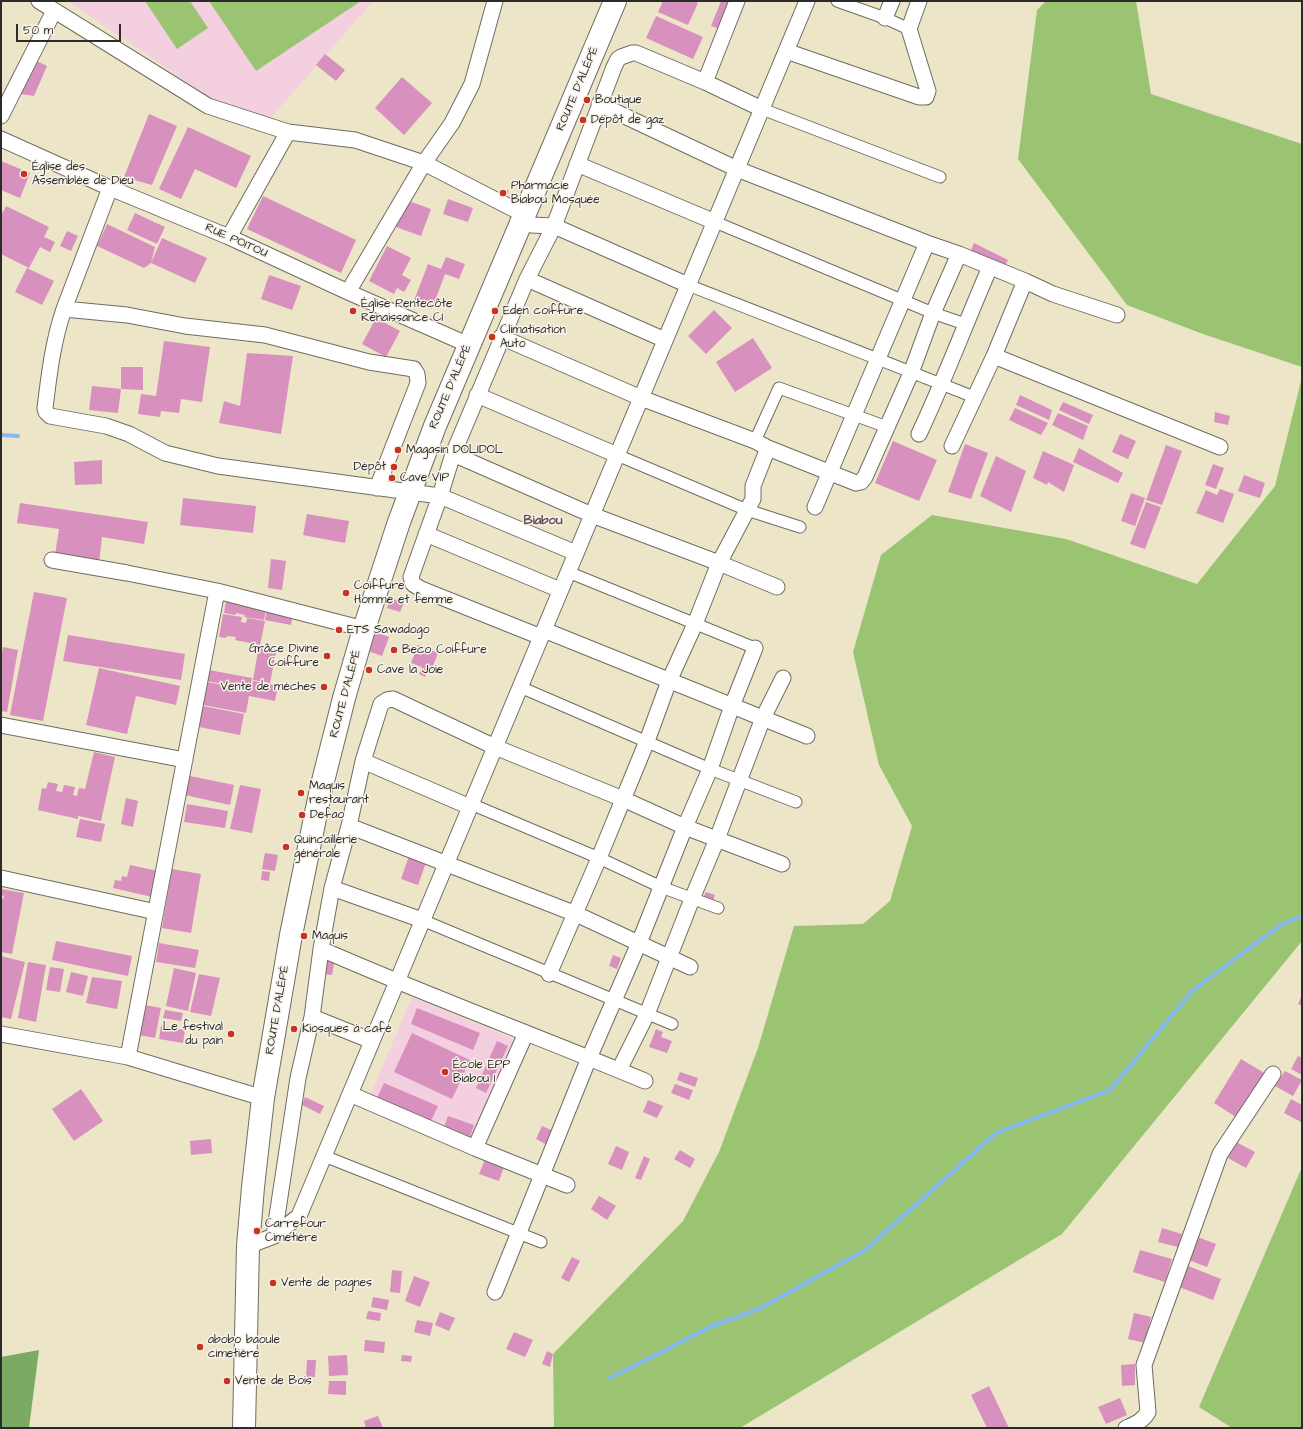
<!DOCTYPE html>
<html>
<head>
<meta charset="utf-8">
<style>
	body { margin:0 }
	#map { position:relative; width:1303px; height:1429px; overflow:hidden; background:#ede5c7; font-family:"Architects Daughter",sans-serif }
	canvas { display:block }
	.frame { position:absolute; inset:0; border:2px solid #2b2b2b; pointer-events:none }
	.scale { position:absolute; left:16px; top:24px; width:105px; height:18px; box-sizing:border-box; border:2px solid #2b2b2b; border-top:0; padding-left:5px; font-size:12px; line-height:14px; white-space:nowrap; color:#2b2b2b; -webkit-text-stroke:3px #f7f3e8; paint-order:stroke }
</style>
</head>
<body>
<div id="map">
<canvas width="1303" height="1429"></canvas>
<div class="frame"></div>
<div class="scale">50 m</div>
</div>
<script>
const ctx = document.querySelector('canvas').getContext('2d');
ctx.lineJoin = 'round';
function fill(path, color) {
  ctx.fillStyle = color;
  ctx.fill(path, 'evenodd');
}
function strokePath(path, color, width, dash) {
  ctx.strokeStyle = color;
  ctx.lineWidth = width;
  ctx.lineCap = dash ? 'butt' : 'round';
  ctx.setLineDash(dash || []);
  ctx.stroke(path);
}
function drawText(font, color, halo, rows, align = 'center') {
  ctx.font = font + ' "Architects Daughter",sans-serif';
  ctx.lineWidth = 3;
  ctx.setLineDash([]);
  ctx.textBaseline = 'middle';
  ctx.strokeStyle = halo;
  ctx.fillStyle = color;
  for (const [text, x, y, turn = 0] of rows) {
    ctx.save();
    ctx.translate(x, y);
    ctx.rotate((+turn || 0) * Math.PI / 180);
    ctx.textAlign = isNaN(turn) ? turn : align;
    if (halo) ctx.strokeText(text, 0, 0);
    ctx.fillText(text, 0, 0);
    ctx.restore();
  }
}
fill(new Path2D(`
	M68,1H373L268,121L213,100Z
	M412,997L521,1042L478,1146L368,1101Z`), '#f3cfdf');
fill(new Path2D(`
	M145,1H190L208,28L177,49Z
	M209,1H361L256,71Z
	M1046,1H1136L1151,94L1302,144V367L1203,334L1127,305L1018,159L1037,10Z
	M1302,377V941L1062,1234L740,1428H554L553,1354L683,1221L719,1152L758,1048L794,926L863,924L890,901L912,826L879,765L853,652L881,555L932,515L1066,539L1197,584L1275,486Z
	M1302,1167V1428H1232L1199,1407Z`), '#9ac471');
fill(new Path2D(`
	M39,1350L29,1428H1V1357Z`), '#7baa63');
strokePath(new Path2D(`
	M1,435L18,436
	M610,1378L712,1326L759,1309L865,1250L996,1133L1110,1090L1193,990L1282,924L1302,916`), '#84b9f3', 4);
fill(new Path2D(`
	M663,1H695L698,3L688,25L658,12Z
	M721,1H732L720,29L711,26Z
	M656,16L703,37L693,59L646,38Z
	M325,54L345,70L336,81L316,65Z
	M35,60L47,66L34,96L21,94Z
	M402,77L432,103L404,135L375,108Z
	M149,114L177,126L152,185L124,177Z
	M188,127L251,156L236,188L195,169L181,199L159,189Z
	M1,161L30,173L20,198L1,190Z
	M505,189L509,191L504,201L500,199Z
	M263,196L356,240L341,273L247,229Z
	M448,199L473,208L468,222L443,214Z
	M406,200L431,209L421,236L396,227Z
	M6,206L49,227L44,237L55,242L50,252L40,247L29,268L1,254V216Z
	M135,213L165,227L157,244L127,230Z
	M107,224L155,247L151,263L144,268L97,246Z
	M67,231L78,236L71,251L60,246Z
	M162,238L207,258L195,283L151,263Z
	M974,243L1008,260L1001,274L968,258Z
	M387,246L411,258L402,275L411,280L404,292L397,288L394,294L369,281Z
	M446,257L465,264L459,279L445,274L432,309L413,303L428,264L441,269Z
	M27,268L54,281L42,305L15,292Z
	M269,275L301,286L292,310L261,299Z
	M714,310L732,328L706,354L688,336Z
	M376,318L400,331L386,357L362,344Z
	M753,338L772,368L735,392L716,362Z
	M164,341L210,347L202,402L181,399L179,413L161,411L160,417L138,414L141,394L156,396Z
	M247,353L293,356L281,434L219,423L224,401L240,406Z
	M121,367H143V390L121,389Z
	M92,386L121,389L118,413L89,410Z
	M1020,395L1052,410L1049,420L1016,405Z
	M1063,402L1093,415L1089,424L1059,410Z
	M1015,408L1048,423L1041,435L1009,420Z
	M1215,412L1230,416L1228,425L1214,422Z
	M1058,413L1088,426L1083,440L1052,425Z
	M1120,434L1136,441L1128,459L1112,452Z
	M893,441L937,460L919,501L875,483Z
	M965,444L988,453L971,499L948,492Z
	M1166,445L1182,451L1162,505L1146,500Z
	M1079,448L1123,473L1118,483L1073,462Z
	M1043,451L1074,465L1064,492L1048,482L1047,485L1033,478Z
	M996,456L1026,471L1011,512L980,496Z
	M102,460V484L75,485L74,462Z
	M1213,464L1224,468L1216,489L1205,485Z
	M1244,475L1265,483L1260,498L1238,491Z
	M1220,489L1234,494L1223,523L1196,513L1206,490L1217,495Z
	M1131,493L1145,498L1135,526L1121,521Z
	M183,498L256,506L253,533L180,525Z
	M1146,502L1161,507L1145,549L1130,544Z
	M20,503L148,522L144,544L102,537L99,562L55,555L59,529L17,523Z
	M307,514L349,521L345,543L303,535Z
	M271,559L286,561L282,590L268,588Z
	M34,592L67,598L43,721L10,715Z
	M391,598L404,603L400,612L387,608Z
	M226,601L266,609L264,620L244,617L245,615L236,613L235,615L224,613Z
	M267,609L293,614L291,625L265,620Z
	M223,614L242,617L241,622L246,623L247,618L265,621L260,645L235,640L236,637L227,636L226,638L219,637Z
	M375,632L389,637L382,656L368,651Z
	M68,635L185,654L181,680L63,661Z
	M259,645L277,648L270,683L253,680Z
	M418,645L438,653L431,671L428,670L425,677L419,674L422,667L411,663Z
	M3,647L18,650L7,712L1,711V661Z
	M99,668L180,686L176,705L136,696L127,734L86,725Z
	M209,670L252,678L250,689L207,681Z
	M253,681L278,686L275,701L249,696L246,713L203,705L207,682L251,690Z
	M203,706L244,714L240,735L199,727Z
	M94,752L115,757L101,821L78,816V819L38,810L42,788L46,789L48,782L58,784L56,791L62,792L64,785L75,787L73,795L77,796L79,788L85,789Z
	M190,776L234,785L230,805L185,795Z
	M240,785L261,789L252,833L230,829Z
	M126,798L138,801L133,827L121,824Z
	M187,804L228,811L225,828L184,822Z
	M80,819L105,824L101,842L76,837Z
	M265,853L278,855L275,871L262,869Z
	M410,853L427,860L418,885L401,879Z
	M130,865L158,871L152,897L113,888L115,880L121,881L122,876L127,877Z
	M172,869L201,874L191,933L162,928Z
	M262,871L270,872L269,881L261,880Z
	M1,889L24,893L12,954L1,952V899H3L4,896L1,895Z
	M706,892L715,895L712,904L702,900Z
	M56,941L132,956L128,976L52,960Z
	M159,943L199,950L195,968L156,962Z
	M613,955L621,958L617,969L609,966Z
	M1,956L25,962L11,1019L1,1017Z
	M326,956L335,957L332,975L323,974Z
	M28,962L46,965L36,1022L18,1018Z
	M50,967L64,969L60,992L46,990Z
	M174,968L196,973L188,1011L166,1006Z
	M71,972L88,976L83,996L66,992Z
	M199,974L220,978L211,1016L190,1012Z
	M92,977L122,981L117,1009L86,1003Z
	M1302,995V1006L1298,1004Z
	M145,1005L161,1008L155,1038L139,1035Z
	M417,1008L480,1033L473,1050L411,1024Z
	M165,1010L183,1013L181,1021L163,1018Z
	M161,1026L185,1030L183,1043L159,1039Z
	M656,1029L663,1032L661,1037L672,1041L667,1053L649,1047Z
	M412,1033L470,1060L452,1099L394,1072Z
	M497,1041L508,1046L486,1093L476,1088Z
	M1298,1056L1302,1058V1075L1291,1069Z
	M1241,1059L1266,1074L1239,1119L1214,1103Z
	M1285,1071L1302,1080L1293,1096L1275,1086Z
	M680,1072L698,1078L695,1087L677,1080Z
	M384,1083L438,1106L431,1121L377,1098Z
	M675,1084L693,1090L689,1100L671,1093Z
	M81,1089L103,1121L74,1141L52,1109Z
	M305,1097L324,1106L320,1114L302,1105Z
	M1291,1099L1302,1105L1301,1122L1284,1113Z
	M648,1100L663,1106L657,1118L643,1112Z
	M448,1116L474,1125L470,1137L444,1127Z
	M542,1126L556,1132L549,1146L536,1139Z
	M211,1139L212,1153L191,1155L190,1141Z
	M1236,1142L1255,1152L1246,1168L1228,1158Z
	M616,1146L629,1152L622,1170L608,1164Z
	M680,1150L695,1159L690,1168L674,1159Z
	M644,1156L650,1159L641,1180L635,1178Z
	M486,1157L505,1164L499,1181L479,1174Z
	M599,1196L616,1206L607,1220L591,1209Z
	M1162,1228L1182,1234L1178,1247L1158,1242Z
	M1195,1236L1216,1244L1207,1267L1186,1259Z
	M1140,1250L1172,1259L1165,1282L1133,1272Z
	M572,1257L580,1261L569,1282L561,1278Z
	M1188,1266L1221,1279L1213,1300L1179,1287Z
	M392,1270L402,1271L400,1293L390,1292Z
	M414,1276L430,1282L420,1307L405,1301Z
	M373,1297L389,1300L387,1310L371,1307Z
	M368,1311L381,1313L380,1321L366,1319Z
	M440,1312L455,1318L449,1331L435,1325Z
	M1134,1313L1151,1317L1145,1343L1128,1339Z
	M417,1320L433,1323L430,1336L414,1332Z
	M514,1332L533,1340L525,1357L506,1349Z
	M365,1340L385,1342L384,1353L364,1351Z
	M547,1351L553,1354L550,1367L542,1364Z
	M347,1355L348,1375L329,1376L328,1356Z
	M402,1355L412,1356L411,1362L401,1361Z
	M307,1360H316L315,1377H306Z
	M1135,1364V1385L1122,1386L1121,1365Z
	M329,1381H346V1395L328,1394Z
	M989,1386L1009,1428H987L971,1395Z
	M1120,1398L1127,1415L1106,1424L1098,1407Z
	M378,1416L383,1428H366L364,1421Z`), '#d890be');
const pedestrian = new Path2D(`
	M837,1L885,18L909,29
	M762,109L940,177
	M715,222L933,313L965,324
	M688,285L878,359L974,397
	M755,441L779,388L887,427
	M617,455L747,510L800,527
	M568,572L755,648
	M520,687L710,769L796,802
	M471,804L599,858L661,887L718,908
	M422,920L672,1024
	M324,1156L541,1242`);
const minor = new Path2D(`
	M39,1L208,106L288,132L355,140L424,163L525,215
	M885,18L892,1
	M786,51L919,97H926L928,91L909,29L919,1
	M705,82L737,1
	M599,104L737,169L927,243L959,254L1025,281L1053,294L1117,315
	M1,116L54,11
	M1,139L110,188L229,237L348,292L469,345
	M577,164L715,222
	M110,188L64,309L127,315L185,326L265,335L369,362L414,369L417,374L418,383L377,488
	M522,222L531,225L554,226L688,285
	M229,237L288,132
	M527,279L665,340
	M348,292L424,163L452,123L472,84L495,1
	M64,309C53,341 49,375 45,408L46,412L50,416L106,426L129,434L165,453L218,466L440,496L576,553
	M501,337L641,398L755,441L768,448L856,483L861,482L865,477L911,373L933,313L959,254
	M994,356L1220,447
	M477,395L617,455
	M919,434C945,379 966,322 990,267
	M952,446L994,356L1025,281
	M453,454L592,515L719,563L777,587
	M815,507L927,243
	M426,534L560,590
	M52,560L127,573L217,591L364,629
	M544,630L807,736
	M541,637L421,589L413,584L411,577L440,496L453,454L527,279L554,226L614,67L618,59L621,57L632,53H636L705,82L762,109
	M1,725L185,760
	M363,761L470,807
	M349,826L576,914L690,967
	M1,878L156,912
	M332,888L422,920
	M321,949C428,996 537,1036 645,1081
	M549,974L599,858L647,741L669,681L695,624L719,563L753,499V486L768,448
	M312,1017L372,1041
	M1,1034L128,1057L263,1098
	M128,1057L217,591
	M619,1070L647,1014L692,899L717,839L763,718L783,678
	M350,1094L475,1148L567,1185
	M475,1148L526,1033
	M274,1236L298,1078L312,1017L321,949L332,888L349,826L363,761L381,704L387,700L393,699L495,747L623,799L685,827L782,864
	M248,1246L274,1236L299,1216L807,1
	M495,1292L589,1058L639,943L685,827L710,769L732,706L755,648
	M1126,1428C1135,1424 1143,1421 1148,1412L1144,1365L1220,1154L1273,1074`);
const secondary = new Path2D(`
	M244,1428L248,1246L253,1187L263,1098L291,935L321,789L344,698L364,629L399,522L435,426L615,1`);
strokePath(pedestrian, '#6f6c62', 13);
strokePath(minor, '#6f6c62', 17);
strokePath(secondary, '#6f6c62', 24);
strokePath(pedestrian, '#fff', 11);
strokePath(minor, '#fff', 15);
strokePath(secondary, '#fff', 22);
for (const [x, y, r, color] of [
	[587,100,4,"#c8321e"],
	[583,120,4,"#c8321e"],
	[24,174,4,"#c8321e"],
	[503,193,4,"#c8321e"],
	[353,311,4,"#c8321e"],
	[495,311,4,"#c8321e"],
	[492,337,4,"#c8321e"],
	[398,450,4,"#c8321e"],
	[394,467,4,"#c8321e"],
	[392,478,4,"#c8321e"],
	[346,593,4,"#c8321e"],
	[339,630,4,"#c8321e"],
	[394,650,4,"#c8321e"],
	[327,656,4,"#c8321e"],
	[369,670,4,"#c8321e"],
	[324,687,4,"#c8321e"],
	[301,793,4,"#c8321e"],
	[302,815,4,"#c8321e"],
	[286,847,4,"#c8321e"],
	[304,936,4,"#c8321e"],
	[294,1029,4,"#c8321e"],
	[231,1034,4,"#c8321e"],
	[445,1072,4,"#c8321e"],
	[257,1231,4,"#c8321e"],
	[273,1283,4,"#c8321e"],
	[200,1347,4,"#c8321e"],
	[227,1381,4,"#c8321e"]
]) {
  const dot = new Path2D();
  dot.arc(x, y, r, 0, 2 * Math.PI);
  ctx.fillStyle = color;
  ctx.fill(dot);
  strokePath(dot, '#f7f3e8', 1.5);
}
drawText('12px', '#2b2b2b', '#f7f3e8', [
	["ROUTE D'ALÉPÉ",578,89,-67],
	["RUE POITOU",236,241,24],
	["ROUTE D'ALÉPÉ",451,387,-67],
	["ROUTE D'ALÉPÉ",346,694,-75],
	["ROUTE D'ALÉPÉ",278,1010,-80]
]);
drawText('12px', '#2b2b2b', '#f7f3e8', [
	["Boutique",595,100],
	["Dépôt de gaz",591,120],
	["Église des",32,167],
	["Assemblée de Dieu",32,181],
	["Pharmacie",511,186],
	["Biabou Mosquée",511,200],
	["Église Pentecôte",361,304],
	["Renaissance CI",361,318],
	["Eden coiffure",503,311],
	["Climatisation",500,330],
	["Auto",500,344],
	["Magasin DOLIDOL",406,450],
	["Dépôt",386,467,"right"],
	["Cave VIP",400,478],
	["Coiffure",354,586],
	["Homme et femme",354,600],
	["ETS Sawadogo",347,630],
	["Grâce Divine",319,649,"right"],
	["Coiffure",319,663,"right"],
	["Beco Coiffure",402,650],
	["Cave la Joie",377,670],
	["Vente de mèches",316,687,"right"],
	["Maquis",309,786],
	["restaurant",309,800],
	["Defao",310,815],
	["Quincaillerie",294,840],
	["générale",294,854],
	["Maquis",312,936],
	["Le festival",223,1027,"right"],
	["du pain",223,1041,"right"],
	["Kiosques à café",302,1029],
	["École EPP",453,1065],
	["Biabou 1",453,1079],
	["Carrefour",265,1224],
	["Cimetière",265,1238],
	["Vente de pagnes",281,1283],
	["abobo baoule",208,1340],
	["cimetière",208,1354],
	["Vente de Bois",235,1381]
], 'left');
drawText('bold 13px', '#684e5e', '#f7f3e8', [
	["Biabou",543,521]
]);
</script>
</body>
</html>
